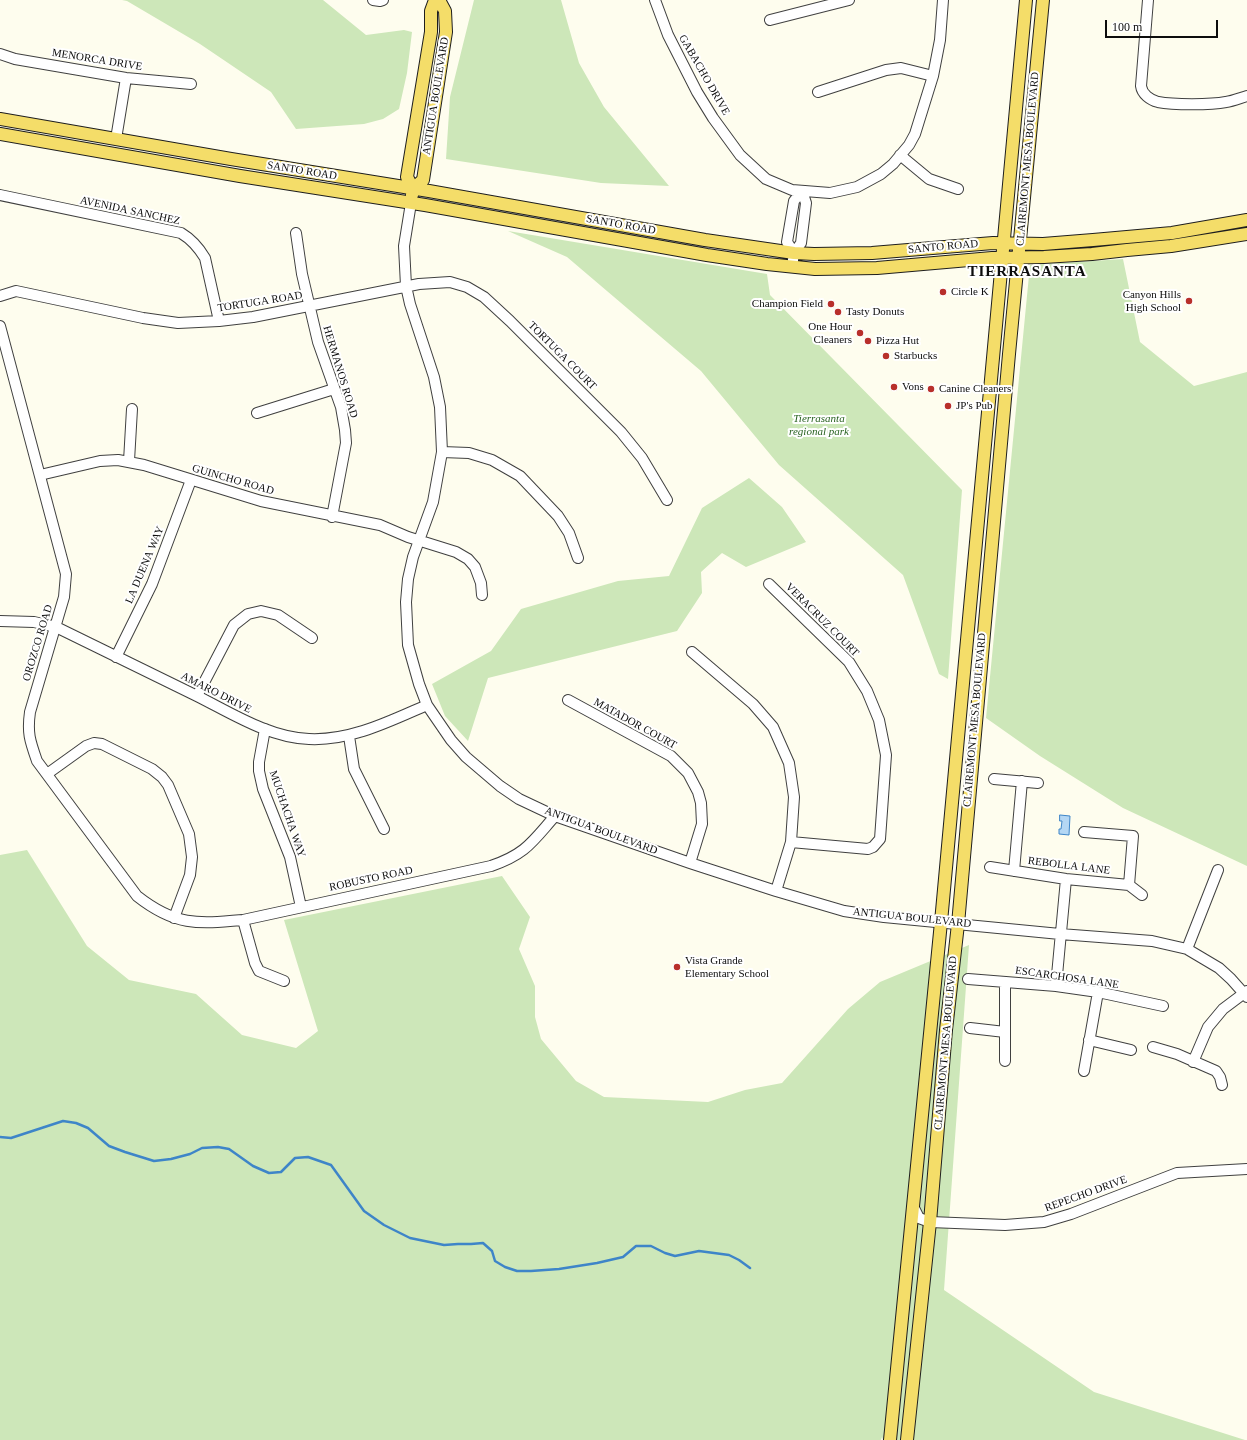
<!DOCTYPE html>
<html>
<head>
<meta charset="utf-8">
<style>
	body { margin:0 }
	#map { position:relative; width:1247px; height:1440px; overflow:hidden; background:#fefdee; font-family:"Times New Roman",serif }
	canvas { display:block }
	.scale { position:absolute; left:1105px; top:20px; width:113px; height:18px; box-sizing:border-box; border:2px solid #0d0d0d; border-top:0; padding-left:5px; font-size:12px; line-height:14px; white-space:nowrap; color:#0d0d0d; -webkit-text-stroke:3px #fff; paint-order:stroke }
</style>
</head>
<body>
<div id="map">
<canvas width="1247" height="1440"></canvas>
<div class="scale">100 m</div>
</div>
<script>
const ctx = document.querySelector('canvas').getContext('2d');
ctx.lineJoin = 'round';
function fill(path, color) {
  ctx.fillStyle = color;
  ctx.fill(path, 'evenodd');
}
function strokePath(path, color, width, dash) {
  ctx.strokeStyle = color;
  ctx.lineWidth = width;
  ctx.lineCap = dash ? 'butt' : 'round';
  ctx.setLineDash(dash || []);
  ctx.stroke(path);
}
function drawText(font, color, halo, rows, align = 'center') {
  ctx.font = font + ' "Times New Roman",serif';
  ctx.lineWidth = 4;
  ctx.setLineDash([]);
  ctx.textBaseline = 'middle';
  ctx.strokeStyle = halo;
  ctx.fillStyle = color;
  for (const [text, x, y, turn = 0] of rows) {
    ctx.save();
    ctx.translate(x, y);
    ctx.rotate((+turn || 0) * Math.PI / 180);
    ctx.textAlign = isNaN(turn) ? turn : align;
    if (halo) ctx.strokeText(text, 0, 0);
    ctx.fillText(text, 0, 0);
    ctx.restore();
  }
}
fill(new Path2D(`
	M122,0H323L366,35L404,30L412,32L407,73L399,109L383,119L364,124L296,129L271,92L200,44L127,1Z
	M474,0H561L579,63L604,107L669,186L601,183L446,159L450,97Z
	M508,231L767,274L770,295L962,490L948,679L939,674L903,575L779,465L701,371L567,257Z
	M1123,259L1140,342L1194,386L1247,372V866L1123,808L1040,756L986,718L1030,265Z
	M749,478L782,507L806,542L746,567L722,553L701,572L702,593L677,631L488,678L468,741L445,716L432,684L491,651L521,609L618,581L669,576L702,508Z
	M27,850L87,946L129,980L196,994L242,1035L296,1048L318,1031L284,920L502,876L530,917L519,949L535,986V1017L541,1039L576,1081L604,1097L708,1102L745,1090L782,1083L848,1009L880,982L969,945L944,1290L1094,1392L1245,1440H883L882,1437L881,1440H0V855Z`), '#cde7b9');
const water = new Path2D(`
	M1060,815L1070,816L1069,835L1059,834V829H1061L1062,821H1060Z`);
fill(water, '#b4d7f4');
strokePath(water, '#3e85c8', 1);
strokePath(new Path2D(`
	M0,1137L11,1138L63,1121L76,1123L88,1128L109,1146L125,1152L154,1161L171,1159L190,1154L202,1148L218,1147L229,1149L253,1166L269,1173L281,1172L295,1158L308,1157L331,1165L364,1211L384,1225L410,1238L444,1245L458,1244H471L483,1243L492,1251L495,1261L505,1267L517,1271H531L559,1269L597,1263L623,1257L636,1246H651L665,1253L675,1256L699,1251L729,1255L739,1260L750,1268`), '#3e85c8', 2.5);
const minor = new Path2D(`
	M373,0L380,1L383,0
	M655,0L668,35L697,92L713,118L740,155L766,179L792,190L830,193L857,187L881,174L893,164L909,145L915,134L933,76L940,40L943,0
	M1148,0L1141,86C1142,94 1150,100 1158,102C1173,105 1211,105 1226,102C1233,101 1240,98 1247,96
	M770,20L849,0
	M0,54L15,59L126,78L191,84
	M818,92L886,70L901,68L933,76
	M116,139L126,78
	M900,155L929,179L958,189
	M0,195L181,233C191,239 199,248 205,258L219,321
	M411,203L404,246L406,286L410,304L434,377L440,407L442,452L433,502L413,557L408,579L406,602L408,645L419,684L427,705L451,740L466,757L500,786L519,799L555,816L690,863L776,891L844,911L884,917L1060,934L1152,941L1187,949L1219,968L1231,979L1247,997
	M296,233L302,274L318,342L341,407L345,430L346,443L332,517
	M794,253L787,242L794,201L802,191
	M792,267L794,253L801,243L806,203L802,191
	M0,296L16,291L143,318L178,323L219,321L253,317L419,284L450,282L467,287L484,297L510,321L621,432L642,458L667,500
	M0,326L66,574L64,597L30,712C27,733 30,741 37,761L137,896C175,926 197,924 243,920L491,866C526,854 532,842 555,816
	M257,413L334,389
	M442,452L469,453L492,460L520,476L558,516L569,533L578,558
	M129,461L132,409
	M40,475L100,461L118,460L144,465L261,501L380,525L408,537L456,552L468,559L475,567L481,583L482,595
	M769,584L849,662L867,691L879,720L886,755L880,839L873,847L868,849L791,842
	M0,621L34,622L56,627C103,650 150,673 197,696C231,713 270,738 309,739C351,741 390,721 427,705
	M692,652L753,704L773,727L789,763L794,797L791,842L776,891
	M116,657L152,584L191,480
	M197,696L234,625L248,614L261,611L278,615L312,638
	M568,700L671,756L688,773L698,792L701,803L702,824L690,863
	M265,729L259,762V771L263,789L290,857L301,907
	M349,736L354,769L384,829
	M47,774L86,746L94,743L102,744L152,769L162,777L168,785L189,834L192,857L190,875L174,918
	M994,779L1038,783
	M1084,832L1133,836L1129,885
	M990,867L1066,879L1129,885L1142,895
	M1014,871L1022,781
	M243,920L255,963L259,971L284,981
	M1187,949L1218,870
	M968,979L1056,986L1098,992L1163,1006
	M1005,982V1061
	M1056,986L1066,879
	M970,1028L1005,1032
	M1089,1040L1131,1050
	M1153,1047L1177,1054L1216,1071L1220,1077L1222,1085
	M1193,1062L1208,1027L1223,1009L1247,991
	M1084,1071L1098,992
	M914,1208L919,1218L930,1222L1005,1225L1044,1222L1071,1214L1177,1173L1247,1169`);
const major = new Path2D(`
	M0,119L231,159L429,191L705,240L794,253L814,254L872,253L993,243L1043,244L1093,240L1172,233L1247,220
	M0,134L240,176L425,205L707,255L767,264L815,269L877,268L992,258L1044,257L1092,254L1127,250L1171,246L1247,234
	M413,189L423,180L446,32L445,11L439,0
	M412,195L413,189L407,177L431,32V11L435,0
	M890,1440L941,922L1026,0
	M907,1440L930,1222L946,1030L958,924L1009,354L1043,0`);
strokePath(minor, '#404040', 12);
strokePath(major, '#1e1e1e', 14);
strokePath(minor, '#fff', 10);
strokePath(major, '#f4dd69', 12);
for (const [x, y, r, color] of [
	[943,292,4,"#b82f2a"],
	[1189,301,4,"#b82f2a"],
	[831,304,4,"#b82f2a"],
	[838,312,4,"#b82f2a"],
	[860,333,4,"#b82f2a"],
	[868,341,4,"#b82f2a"],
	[886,356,4,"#b82f2a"],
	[894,387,4,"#b82f2a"],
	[931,389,4,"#b82f2a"],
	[948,406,4,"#b82f2a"],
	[677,967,4,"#b82f2a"]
]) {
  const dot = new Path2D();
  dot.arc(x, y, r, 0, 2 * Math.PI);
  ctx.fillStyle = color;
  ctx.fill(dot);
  strokePath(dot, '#fff', 1.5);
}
drawText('11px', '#0d0d0d', '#fff', [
	["MENORCA DRIVE",97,60,9],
	["GABACHO DRIVE",704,75,60],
	["ANTIGUA BOULEVARD",436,96,-81],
	["CLAIREMONT MESA BOULEVARD",1028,159,-85],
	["SANTO ROAD",302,171,9],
	["AVENIDA SANCHEZ",130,211,12],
	["SANTO ROAD",621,225,10],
	["SANTO ROAD",943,247,-5],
	["TORTUGA ROAD",260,302,-9],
	["TORTUGA COURT",562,356,45],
	["HERMANOS ROAD",340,372,73],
	["GUINCHO ROAD",233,480,16],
	["LA DUENA WAY",145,565,-67],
	["VERACRUZ COURT",822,620,45],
	["OROZCO ROAD",38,643,-73],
	["AMARO DRIVE",216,693,27],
	["CLAIREMONT MESA BOULEVARD",975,720,-85],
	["MATADOR COURT",635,724,29],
	["MUCHACHA WAY",287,814,71],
	["ANTIGUA BOULEVARD",601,831,20],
	["REBOLLA LANE",1069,866,7],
	["ROBUSTO ROAD",371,879,-12],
	["ANTIGUA BOULEVARD",912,918,6],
	["ESCARCHOSA LANE",1067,978,8],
	["CLAIREMONT MESA BOULEVARD",946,1043,-85],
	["REPECHO DRIVE",1086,1194,-20]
]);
drawText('11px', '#0d0d0d', '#fff', [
	["Circle K",951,292],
	["Canyon Hills",1181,295,"right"],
	["High School",1181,308,"right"],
	["Champion Field",823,304,"right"],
	["Tasty Donuts",846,312],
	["One Hour",852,327,"right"],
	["Cleaners",852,340,"right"],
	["Pizza Hut",876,341],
	["Starbucks",894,356],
	["Vons",902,387],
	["Canine Cleaners",939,389],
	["JP's Pub",956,406],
	["Vista Grande",685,961],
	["Elementary School",685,974]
], 'left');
drawText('italic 11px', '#286220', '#fff', [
	["Tierrasanta",819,419],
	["regional park",819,432]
]);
ctx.letterSpacing = '1px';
drawText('bold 15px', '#0d0d0d', '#fff', [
	["TIERRASANTA",1027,272]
]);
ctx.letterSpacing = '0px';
</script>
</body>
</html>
